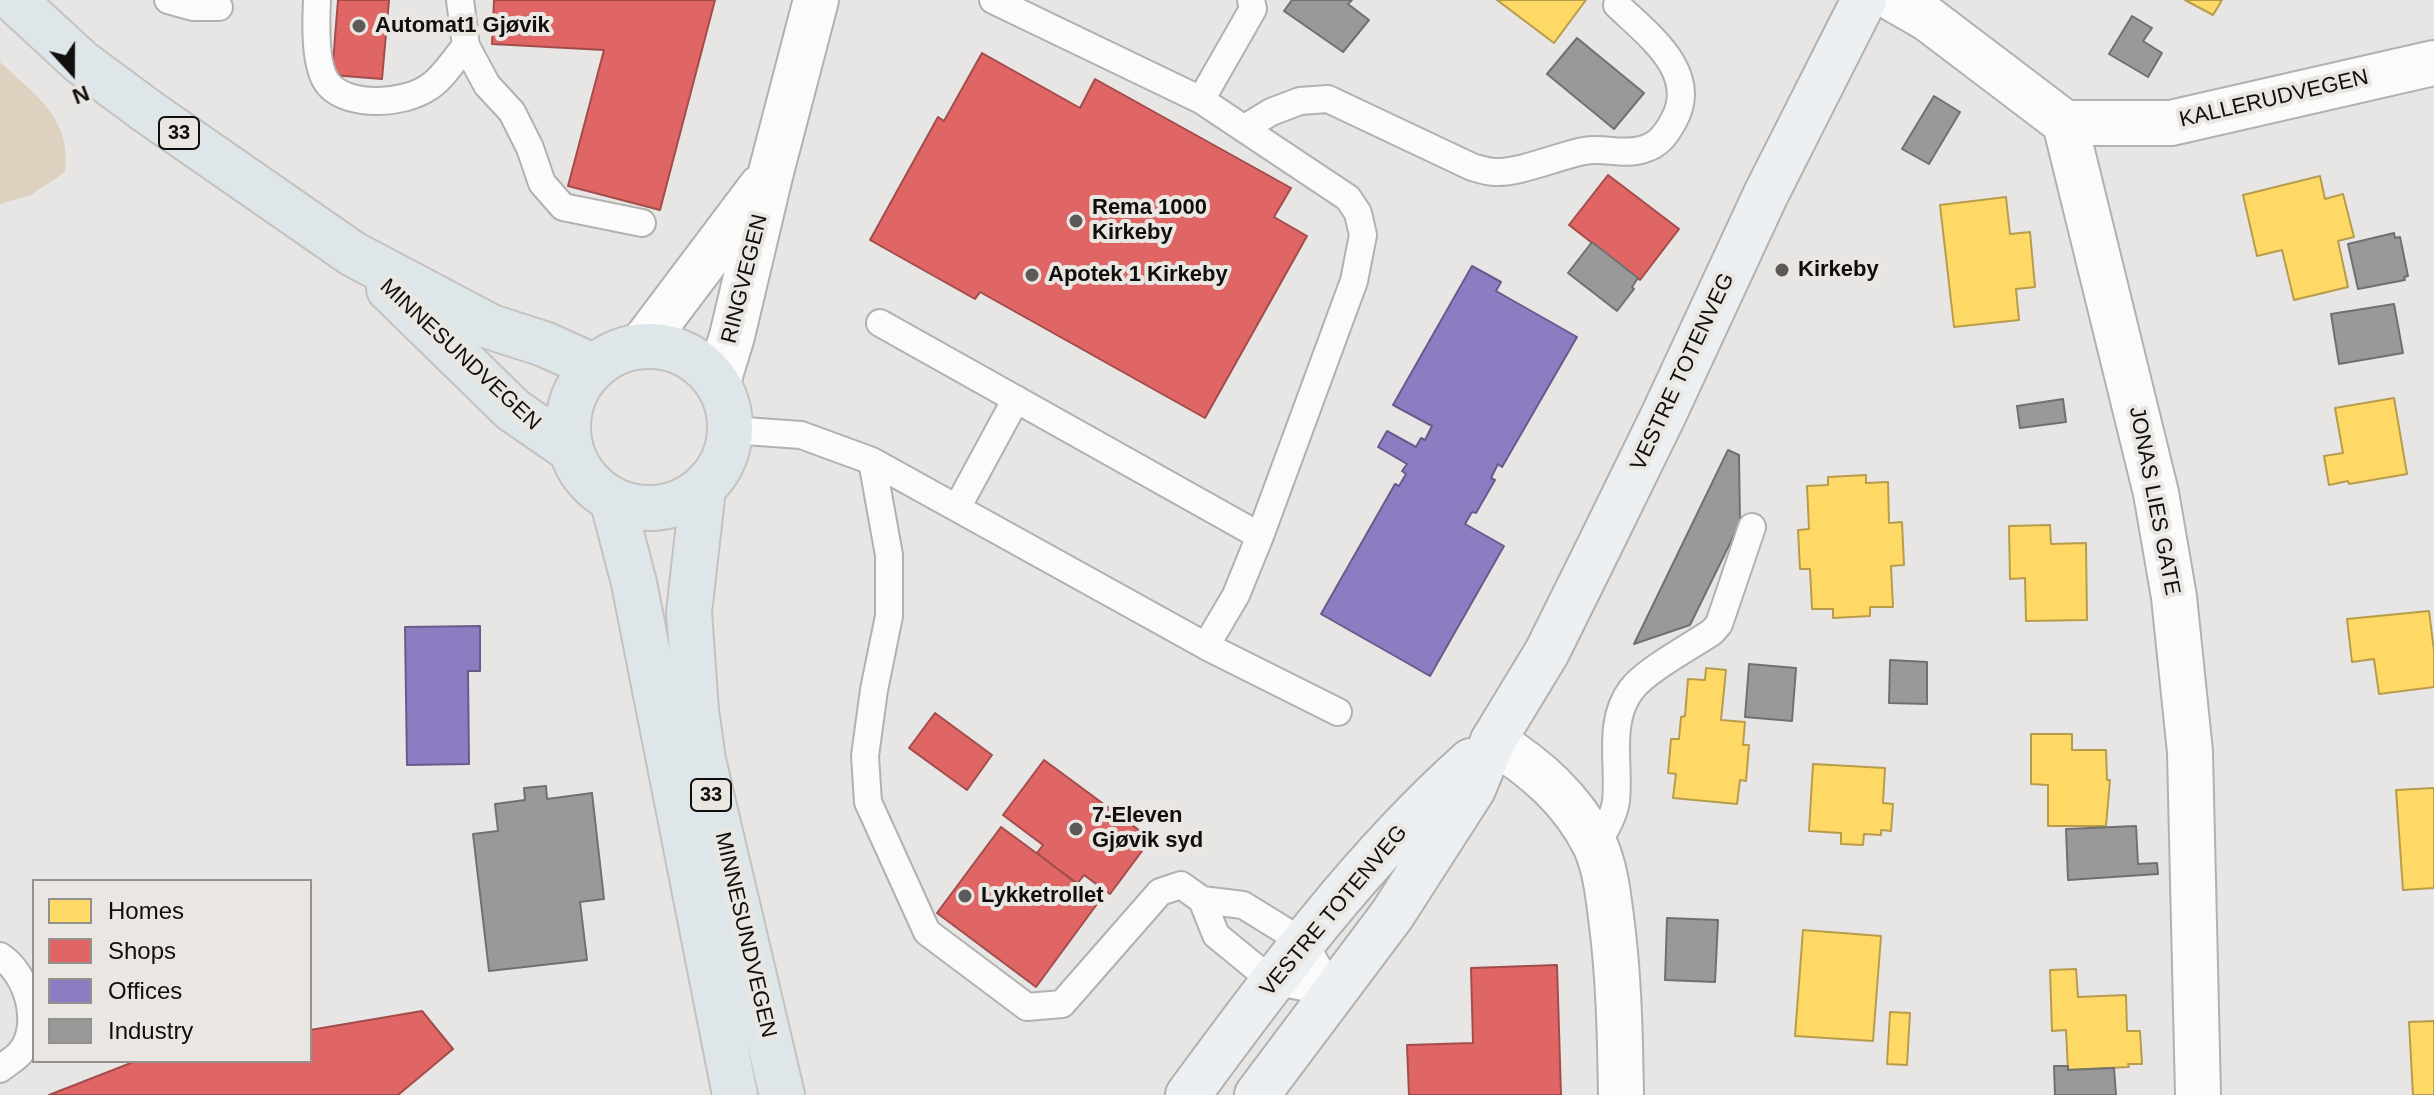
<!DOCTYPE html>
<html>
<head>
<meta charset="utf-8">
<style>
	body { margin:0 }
	#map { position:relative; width:2434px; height:1095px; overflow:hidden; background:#e8e6e4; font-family:Helvetica,sans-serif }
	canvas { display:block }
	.legend { position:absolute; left:32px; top:879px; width:280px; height:184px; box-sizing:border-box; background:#eae7e2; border:2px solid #93918d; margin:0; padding:10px 14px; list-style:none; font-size:24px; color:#100f0d }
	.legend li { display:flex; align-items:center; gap:16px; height:40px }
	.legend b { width:40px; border:2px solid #93918d }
	.north { position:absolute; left:32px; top:32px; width:80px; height:80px; -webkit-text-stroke:6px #eae7e2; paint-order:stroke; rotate:159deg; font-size:22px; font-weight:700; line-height:32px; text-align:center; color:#100f0d }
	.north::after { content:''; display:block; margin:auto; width:28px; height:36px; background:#100f0d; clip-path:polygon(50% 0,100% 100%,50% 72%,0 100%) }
</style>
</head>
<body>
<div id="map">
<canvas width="2434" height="1095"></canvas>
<ul class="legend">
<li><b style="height:22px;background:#ffd966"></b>Homes</li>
<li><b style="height:22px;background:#e06666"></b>Shops</li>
<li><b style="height:22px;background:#8e7cc3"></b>Offices</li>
<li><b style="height:22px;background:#999"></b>Industry</li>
</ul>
<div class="north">N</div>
</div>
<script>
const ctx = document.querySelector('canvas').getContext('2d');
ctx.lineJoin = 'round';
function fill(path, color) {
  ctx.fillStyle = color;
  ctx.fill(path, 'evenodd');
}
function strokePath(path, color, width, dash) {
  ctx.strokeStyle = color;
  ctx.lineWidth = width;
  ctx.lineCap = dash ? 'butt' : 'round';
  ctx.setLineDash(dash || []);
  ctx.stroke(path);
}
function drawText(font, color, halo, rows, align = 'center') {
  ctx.font = font + ' Helvetica,sans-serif';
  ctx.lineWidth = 8;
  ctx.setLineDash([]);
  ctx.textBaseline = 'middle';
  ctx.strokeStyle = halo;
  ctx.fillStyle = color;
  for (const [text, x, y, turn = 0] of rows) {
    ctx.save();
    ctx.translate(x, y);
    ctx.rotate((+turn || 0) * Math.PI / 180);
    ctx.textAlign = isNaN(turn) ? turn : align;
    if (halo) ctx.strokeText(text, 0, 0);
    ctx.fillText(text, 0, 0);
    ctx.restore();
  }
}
fill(new Path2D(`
	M0,62C35,95 72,118 65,172L31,195L0,204Z`), '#dfd1bf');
const homes = new Path2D(`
	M1497,0H1586L1554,43Z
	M2185,0H2222L2213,15Z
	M2320,176L2325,199L2343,194L2354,237L2338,241L2348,287L2294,300L2282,250L2257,256L2243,195Z
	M2006,197L2010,234L2030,232L2035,287L2016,289L2019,320L1954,327L1940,205Z
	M2394,398L2407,474L2349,484L2348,481L2329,485L2324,456L2343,453L2335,408Z
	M1866,475V483L1888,482L1889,523L1902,522L1904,565L1891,566L1893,607H1870V616L1833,618V609H1812L1810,569H1800L1798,530L1809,529L1807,486L1828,485V477Z
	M2050,525L2051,544L2086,543L2087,620L2026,621L2025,578L2010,579L2009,526Z
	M2429,611L2434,651V687L2379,694L2374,659L2352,662L2347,619Z
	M1706,668L1726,670L1721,720L1745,722L1743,745H1749L1746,781L1740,780L1737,804L1673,798L1676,774L1668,773L1671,739H1679L1681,717L1685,716L1688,679L1705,680Z
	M2031,734H2072V750H2106L2107,780H2110L2106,826H2048V785L2031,784Z
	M1813,764L1885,768L1883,803L1893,804L1891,831L1881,830V835L1864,834L1863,845L1841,844V833L1809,831Z
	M2434,788V888L2403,890L2396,790Z
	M1803,930L1881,936L1873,1041L1795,1036Z
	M2076,969L2078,997L2126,995L2127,1031H2140L2142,1064H2128L2129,1067L2068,1070L2066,1030L2052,1031L2050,970Z
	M1890,1012L1910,1013L1907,1065L1887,1064Z
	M2434,1021V1095H2413L2409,1022Z`);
fill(homes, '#ffd966');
strokePath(homes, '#b79c4b', 2);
const shops = new Path2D(`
	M338,0H389L382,79L332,75Z
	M494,0H715L660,210L568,186L604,50L492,44Z
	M982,53L1080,108L1095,79L1291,188L1274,217L1307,236L1205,418L980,292L975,299L870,240L938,117L944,121Z
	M1608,175L1679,229L1640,280L1569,225Z
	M935,713L992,755L967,790L909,748Z
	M1044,760L1151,839L1110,894L1084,875L1077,884L1037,853L1043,845L1003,815Z
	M1001,827L1100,900L1036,987L937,913Z
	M1557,965L1561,1095H1409L1407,1045L1473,1043L1471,968Z
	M422,1011L453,1049L398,1095H49L136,1061H310V1030Z`);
fill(shops, '#e06666');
strokePath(shops, '#a24c4b', 2);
const offices = new Path2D(`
	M1472,266L1501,282L1496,291L1577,337L1502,467L1498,464L1491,478L1495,480L1476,513L1472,512L1465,524L1504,546L1430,676L1321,614L1395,484L1399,486L1406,474L1402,471L1407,464L1378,447L1387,431L1416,447L1421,438L1425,440L1432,426L1393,405Z
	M480,626V671H468L469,764L407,765L405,627Z`);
fill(offices, '#8e7cc3');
strokePath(offices, '#685b8c', 2);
const industry = new Path2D(`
	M1292,0H1352L1348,4L1369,20L1343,52L1284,11Z
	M2132,16L2152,28L2143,41L2162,53L2148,77L2109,54Z
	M1577,38L1644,93L1614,129L1547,74Z
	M1934,96L1960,112L1929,164L1902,149Z
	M2394,233L2395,238L2400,237L2408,276L2404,277L2405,280L2358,289L2348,244Z
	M1592,242L1638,278L1632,287L1634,289L1617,311L1568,273Z
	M2394,304L2403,353L2339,364L2331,314Z
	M2063,399L2066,422L2020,428L2017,406Z
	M1728,450L1739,455L1740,523L1690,625L1634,644Z
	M1890,660L1927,662V704L1889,703Z
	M1749,664L1796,668L1792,721L1745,717Z
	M546,786L547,799L592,793L604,899L580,902L587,960L489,971L473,834L498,831L495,804L525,800L524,788Z
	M2136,826L2138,864L2157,863L2158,874L2068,880L2066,829Z
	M1667,918L1718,920L1715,982L1665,980Z
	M2054,1066H2068V1070L2114,1068L2116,1095H2055Z`);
fill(industry, '#999');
strokePath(industry, '#70706f', 2);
const lane = new Path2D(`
	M168,0L193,7H219
	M317,0C316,21 314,69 329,85C350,108 405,104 429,87C443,78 455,58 466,46
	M460,0L466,46L487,85L512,112L530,148L542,183L563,207L642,223
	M993,0L1201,100L1348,198L1358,213L1363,235L1354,281L1260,536L1236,595L1206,646
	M1201,100L1253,9L1251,0
	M1245,128L1271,112L1300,101L1328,99L1472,167C1479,169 1488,172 1495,172C1520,173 1558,156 1584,151C1604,147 1624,156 1644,149C1659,145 1667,133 1674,120C1700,72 1647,34 1617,5
	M880,323L1260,536
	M731,430L801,435L872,461L1206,646L1338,712
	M872,461L889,555V616L874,690L865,756L868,802L927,932L1027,1007L1062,1004L1160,892L1181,885L1202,900L1243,905L1303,942L1334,993
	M957,508L1016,399
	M1595,846C1604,833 1614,817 1616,801C1620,765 1607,722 1631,690C1646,670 1690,647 1712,632L1719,624L1752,527
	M1202,900L1216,935L1272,981L1334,993
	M0,956C28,974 43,1026 20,1053C15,1059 6,1064 0,1069`);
const street = new Path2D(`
	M1895,0L1928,19L2065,123L2156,493L2174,597L2190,752L2198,1095
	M2065,123H2171L2434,63
	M642,345L761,187
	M718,382L732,336L770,176L816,0
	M1493,741C1536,768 1572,799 1595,845C1605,867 1608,893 1611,917C1619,976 1620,1035 1621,1095`);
const secondary = new Path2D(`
	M1188,1095C1274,978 1362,858 1471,761
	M1257,1095L1392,915L1473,789L1493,741L1547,652L1598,549L1664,414L1766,194L1864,0`);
const primary = new Path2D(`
	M14,0L81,62L147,111L353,254L491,327L544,344L595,367
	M389,289L513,410L571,450
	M568 427a81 81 0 1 1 162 0a81 81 0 1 1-162 0Z
	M703,489L689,612L696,710L703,760L782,1095
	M612,499L634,583L735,1095`);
strokePath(lane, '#b2b1af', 30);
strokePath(street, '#b2b1af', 48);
strokePath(secondary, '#b2b1af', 48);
strokePath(primary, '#c3c2c0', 48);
strokePath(lane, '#fcfbfb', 26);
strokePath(street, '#fcfbfb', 44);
strokePath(secondary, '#edf0f2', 44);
strokePath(primary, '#dfe6ea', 44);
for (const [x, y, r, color] of [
	[359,26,8,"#5c5a58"],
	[1076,221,8,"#5c5a58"],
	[1782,270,8,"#5c5a58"],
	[1032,275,8,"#5c5a58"],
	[1076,829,8,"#5c5a58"],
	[965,896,8,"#5c5a58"]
]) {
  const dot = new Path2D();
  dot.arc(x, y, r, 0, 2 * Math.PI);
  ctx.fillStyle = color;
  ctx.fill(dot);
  strokePath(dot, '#eae7e2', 3);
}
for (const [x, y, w] of [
	[179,133,40],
	[711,795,40]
]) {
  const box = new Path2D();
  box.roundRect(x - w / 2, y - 16, w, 32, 6);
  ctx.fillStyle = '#eae7e2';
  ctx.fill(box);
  strokePath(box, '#100f0d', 2);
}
drawText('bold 20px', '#100f0d', null, [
	["33",179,133],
	["33",711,795]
]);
drawText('bold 22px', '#100f0d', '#eae7e2', [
	["Automat1 Gjøvik",375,26],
	["Rema 1000",1092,208],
	["Kirkeby",1092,233],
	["Kirkeby",1798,270],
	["Apotek 1 Kirkeby",1048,275],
	["7-Eleven",1092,816],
	["Gjøvik syd",1092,841],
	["Lykketrollet",981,896]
], 'left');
drawText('22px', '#100f0d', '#eae7e2', [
	["KALLERUDVEGEN",2274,99,-13],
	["RINGVEGEN",745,279,-76],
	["MINNESUNDVEGEN",460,355,43],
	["VESTRE TOTENVEG",1683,372,-65],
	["JONAS LIES GATE",2154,501,79],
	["VESTRE TOTENVEG",1334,911,-50],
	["MINNESUNDVEGEN",745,935,77]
]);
</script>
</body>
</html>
